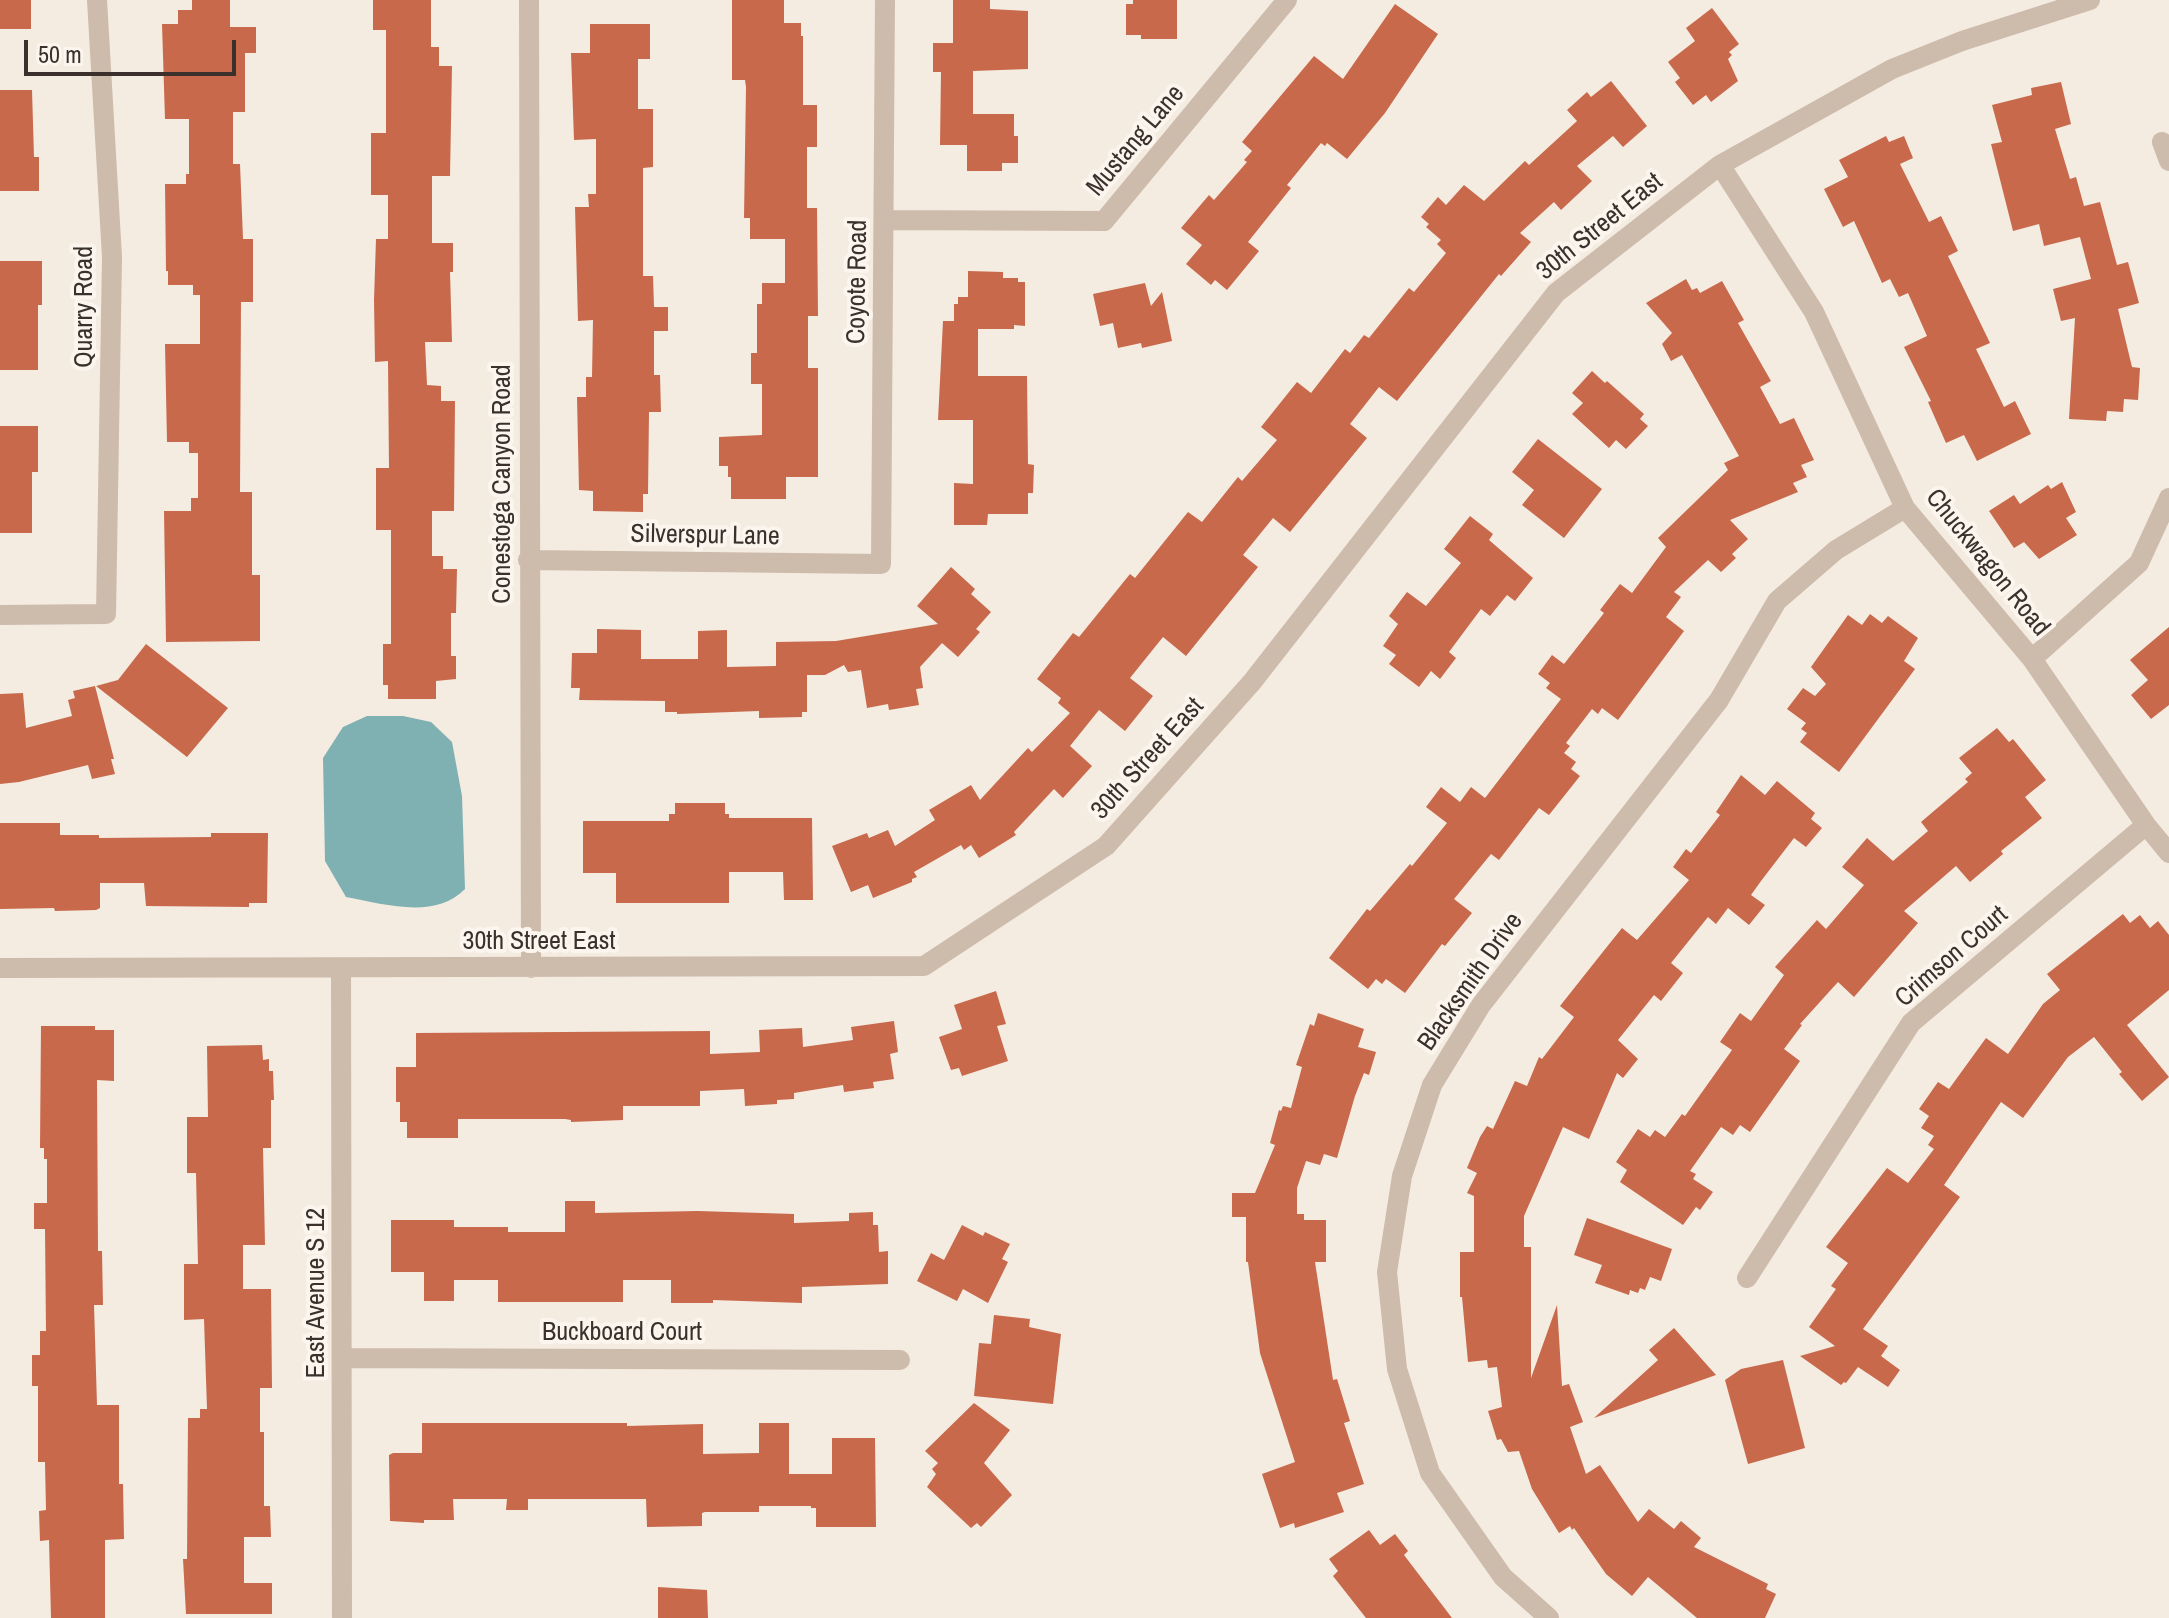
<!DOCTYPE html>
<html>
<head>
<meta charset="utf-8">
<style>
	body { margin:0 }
	#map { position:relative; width:2169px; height:1618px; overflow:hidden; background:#f4ebe1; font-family:"Archivo Narrow",sans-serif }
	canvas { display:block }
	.scale { position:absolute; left:24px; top:40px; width:212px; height:36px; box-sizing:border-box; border:4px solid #3b302b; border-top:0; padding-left:10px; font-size:24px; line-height:28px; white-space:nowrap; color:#3b302b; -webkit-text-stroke:6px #fbf5ee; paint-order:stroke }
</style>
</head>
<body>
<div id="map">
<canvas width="2169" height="1618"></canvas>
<div class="scale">50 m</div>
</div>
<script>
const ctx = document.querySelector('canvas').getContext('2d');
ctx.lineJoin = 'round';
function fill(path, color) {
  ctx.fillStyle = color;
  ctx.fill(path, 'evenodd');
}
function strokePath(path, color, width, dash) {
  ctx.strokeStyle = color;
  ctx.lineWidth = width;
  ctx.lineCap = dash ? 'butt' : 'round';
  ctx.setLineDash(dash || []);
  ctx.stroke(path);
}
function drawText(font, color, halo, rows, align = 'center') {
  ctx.font = font + ' "Archivo Narrow",sans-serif';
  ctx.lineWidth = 8;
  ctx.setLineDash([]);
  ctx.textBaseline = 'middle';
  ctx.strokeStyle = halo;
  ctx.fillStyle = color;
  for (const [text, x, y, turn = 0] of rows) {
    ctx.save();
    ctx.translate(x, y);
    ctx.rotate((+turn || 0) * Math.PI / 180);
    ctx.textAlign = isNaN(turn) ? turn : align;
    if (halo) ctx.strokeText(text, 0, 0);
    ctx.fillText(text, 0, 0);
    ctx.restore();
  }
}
fill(new Path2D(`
	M367,716H403L431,722L452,742L462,796L465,889C435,920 384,904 346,897L325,861L323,758L343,727Z`), '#7fb0b2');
fill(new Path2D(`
	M0,0H31V29H0Z
	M192,0H230V27H256V53H245V112H233V164H240L243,239H253V302H241L240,492H252V575H260V641L166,642L164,511H191V498H198V453H189V442H167L165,344H200V295H193V285H168V271H166L165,184H186V174H189V119H165L162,24H178V10H192Z
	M373,0H431V47H439V66H452L450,176H432V243H453V272H450L452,342H425L427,385L441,386V401H455L454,511H432V556H443V569H457L456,613H451V656H456V679L436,681V699H388V685H383V644H391V530H376V468H389L388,361L375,362L374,300L376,239H388V195H371V133H386V30H373Z
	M732,0H784V23H801V36H803V105H817V147H807V208H817L818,316H808V368H818V477H786V499H731V477H728V466H719V437L762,435V384H751V353H757V304H762V283H785V239H750V218H744L746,87L745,80H732Z
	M953,0H990V9L1028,11V69L973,71V114H1014V136H1018V163H1002V171H967V145H940L941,72H933V43H953Z
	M1133,0H1177V39H1141V35H1126V4H1133Z
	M1395,4L1438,34L1385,113L1347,159L1327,143L1325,146L1321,143L1287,185L1291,188L1248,242L1259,251L1227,290L1215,280L1211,285L1186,264L1202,245L1181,228L1209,195L1214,200L1247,162L1244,160L1252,151L1242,142L1314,56L1343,79Z
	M1712,8L1739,44L1729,52L1732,55L1728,59L1738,81L1711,102L1706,95L1693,105L1675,82L1680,78L1668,62L1695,41L1686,28Z
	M590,24H650V59H638V109H653V167L643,168V276H653L654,307H668V331H654V375H660L661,412H649L648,494H643V512L593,511V491L579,490L577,397H586V377H592L593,320L578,321L575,207H589L588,194H596V139L574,140L571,53H590Z
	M1611,81L1647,126L1623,147L1613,136L1577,166L1592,181L1561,210L1554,202L1520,233L1531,242L1501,276L1499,274L1397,401L1379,387L1350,424L1367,438L1290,532L1273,518L1243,555L1258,567L1186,656L1163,637L1130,678L1153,696L1125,731L1099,710L1070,746L1092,766L1063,798L1054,789L1014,832L1016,835L979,858L971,845L964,850L961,845L914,872L917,877L912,879V882L873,898L868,885L851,892L832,846L867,833L869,838L888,830L895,846L935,820L929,810L971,785L980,800L1028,748L1032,752L1070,713L1058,703L1061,698L1037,679L1073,633L1079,637L1130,574L1135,578L1188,512L1202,522L1238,477L1242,481L1277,440L1261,427L1297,382L1311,393L1345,349L1350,353L1364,335L1369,338L1409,288L1414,292L1446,253L1437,244L1441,240L1426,227L1429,224L1421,217L1438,197L1446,205L1464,185L1484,201L1525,161L1529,165L1577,121L1567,110L1587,92L1591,97Z
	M2061,82L2071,124L2055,129L2070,179L2076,177L2084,206L2100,202L2117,265L2128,262L2139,303L2118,309L2132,367L2140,368L2138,400L2124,399L2123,412L2107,411L2106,421L2069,419L2075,318L2061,321L2053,289L2091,279L2080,237L2044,246L2039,224L2013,231L1991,144L2002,142L1992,105L2032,95L2031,88Z
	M0,90H32L34,157H39V191H0Z
	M1886,136L1889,142L1904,136L1913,158L1900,164L1929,222L1941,216L1958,251L1948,256L1990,343L1976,349L2004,407L2015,401L2031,434L1977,461L1964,435L1946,443L1928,402L1931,401L1904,347L1927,336L1908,293L1899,297L1890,279L1882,283L1854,221L1843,227L1824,189L1848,177L1839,160Z
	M0,261H42V305H38V370H0Z
	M968,271L1003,272V278H1018V282H1025V326L1014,325V329H978V376H1027L1028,464L1034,465L1033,493H1028V514H988L987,525H954V483L973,484V420H938L943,321H954V304H958V297H968Z
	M1686,279L1692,290L1697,288L1700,293L1722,281L1744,320L1738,323L1771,381L1760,387L1780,424L1794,418L1814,460L1801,465L1807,477L1793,483L1798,492L1730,520L1748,539L1732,554L1736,558L1721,572L1708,560L1674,592L1681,597L1666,617L1684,631L1618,720L1602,708L1598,714L1592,709L1566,743L1570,746L1564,753L1576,762L1571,769L1580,776L1549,815L1539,808L1499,860L1491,854L1454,899L1472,913L1445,946L1442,944L1405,993L1386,979L1382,984L1376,979L1368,989L1329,958L1367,909L1370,911L1410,864L1412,866L1447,823L1426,807L1441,787L1460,802L1471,787L1485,798L1561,699L1546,688L1550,683L1538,674L1552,655L1564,664L1604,613L1600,610L1620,584L1632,593L1666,547L1658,538L1728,470L1724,463L1739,456L1682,355L1671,361L1662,344L1672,333L1646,303Z
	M1145,283L1151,306L1162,292L1172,341L1142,348L1141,343L1118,348L1113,323L1100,326L1093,294Z
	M1592,371L1605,383L1607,381L1644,414L1640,419L1648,426L1626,449L1616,440L1609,448L1572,414L1583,403L1572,393Z
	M0,426H38V472H32V533H0Z
	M1538,439L1602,489L1564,538L1522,505L1534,490L1512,472Z
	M2062,482L2076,512L2066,518L2077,535L2039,559L2024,542L2014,548L1989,511L2014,495L2020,504L2048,485L2051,489Z
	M1470,516L1493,534L1489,540L1533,578L1515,601L1507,595L1490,616L1481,609L1449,652L1456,658L1440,679L1431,671L1419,687L1389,664L1396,655L1383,646L1398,624L1389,616L1407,592L1426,606L1461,563L1444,549Z
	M951,567L975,589L971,594L991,612L976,629L980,632L958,657L942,643L920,667L923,688L916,689L919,705L889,710L888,704L867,708L861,670L848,672L844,665L825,675H807V712H802V717L759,718V711L677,714V712H665V701L579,700L580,688H571L572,653H597V629L641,630V659H698V631L727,630V667L776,666V642L836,641L938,624L917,606Z
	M1870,614L1882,623L1888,616L1918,638L1904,661L1915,669L1839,772L1800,742L1807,733L1801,729L1806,723L1787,709L1803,688L1815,696L1826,684L1811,667L1848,615L1862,625Z
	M2169,627V705L2151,719L2131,695L2148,680L2130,660Z
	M146,644L228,708L187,757L96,686L118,680Z
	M95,686L114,759H111L115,774L92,779L88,765L19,782L0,784V694L23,693L26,728L72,716L68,700L75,698L73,691Z
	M1997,728L2009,742L2013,739L2046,780L2025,797L2042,818L2001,851L2003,854L1970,882L1956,866L1904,911L1918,923L1854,997L1838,982L1800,1024L1802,1025L1784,1049L1800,1061L1750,1132L1740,1125L1733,1135L1721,1127L1690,1171L1696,1174L1693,1179L1713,1192L1700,1210L1696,1207L1683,1225L1620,1182L1627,1170L1616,1162L1638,1129L1650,1137L1655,1130L1665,1137L1682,1114L1685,1116L1732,1050L1720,1042L1740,1013L1751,1021L1784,975L1775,967L1817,920L1826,929L1864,885L1842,867L1867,838L1893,861L1928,831L1921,822L1968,782L1965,779L1972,773L1959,758Z
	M1741,775L1765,795L1777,781L1815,813L1811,819L1822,828L1806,847L1794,838L1761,881L1751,895L1765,905L1749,925L1728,908L1716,924L1708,917L1671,963L1683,973L1661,1001L1654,995L1618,1040L1638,1059L1623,1078L1617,1073L1589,1139L1563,1127L1524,1216V1247H1531V1378L1557,1305L1562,1386L1569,1384L1583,1422L1570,1427L1586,1474L1600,1465L1638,1522L1649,1509L1674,1529L1681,1521L1701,1538L1694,1547L1768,1584L1766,1589L1776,1594L1765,1618H1697L1648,1577L1632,1596L1606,1574L1574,1528L1572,1530L1570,1526L1559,1533L1532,1489L1519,1451L1508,1452L1501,1439L1497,1440L1488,1411L1502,1407L1497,1367L1488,1368L1487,1360L1468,1362L1462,1297H1460V1252H1474V1196L1467,1193L1477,1173L1467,1168L1480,1137L1487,1126L1493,1129L1515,1081L1527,1086L1539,1057L1542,1059L1574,1017L1560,1006L1602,953L1622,928L1637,940L1689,880L1673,867L1686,849L1691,853L1720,815L1716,812Z
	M675,803H725V814H729V818H812L813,900H784L783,872H729V903H616V873H583V821H669V814H675Z
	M0,823H60V835H99V838L211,837V833H268L267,903H249V907L146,906L144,883H100V908L96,910L55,911L54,908L0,909Z
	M2123,914L2130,923L2140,915L2150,928L2158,921L2169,935V990L2127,1025L2169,1077L2142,1101L2119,1074L2122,1072L2094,1037L2068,1057L2023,1118L2001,1102L1944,1185L1960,1197L1863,1329L1888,1346L1881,1356L1900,1370L1888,1387L1858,1367L1846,1383L1844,1382L1841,1385L1800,1356L1835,1346L1809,1327L1836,1289L1831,1286L1848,1263L1826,1247L1887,1168L1908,1183L1934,1149L1928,1145L1934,1136L1921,1128L1929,1116L1919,1109L1938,1082L1949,1089L1986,1038L2008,1054L2043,1004L2060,990L2047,974Z
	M996,991L1006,1024L997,1026L1008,1061L962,1076L959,1068L951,1070L939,1037L962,1029L954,1005Z
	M1318,1013L1364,1029L1358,1047L1376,1052L1369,1075L1364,1073L1355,1096L1337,1158L1324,1154L1320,1165L1306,1161L1297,1188V1214H1304V1220H1326V1262H1315L1333,1380L1337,1379L1350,1421L1344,1423L1364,1484L1337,1493L1344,1512L1295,1528L1294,1523L1280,1528L1262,1474L1295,1462L1260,1353L1248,1262H1246V1217H1232V1193H1255L1275,1145L1270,1143L1279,1110L1281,1111L1283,1106L1291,1108L1302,1067L1296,1065L1310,1024L1314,1026Z
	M894,1021L898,1052L890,1054L894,1079L873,1082L874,1088L844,1092L843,1085L794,1093V1099L777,1100V1104L745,1106L744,1089L700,1091V1106H623V1120L571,1122V1120L565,1119H458V1138H407V1122H400V1102H396V1067H416V1033L710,1031V1054L760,1052L759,1030L802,1028L803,1047L853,1040L851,1027Z
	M41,1026H95V1030H114V1081L97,1080L98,1251H102L103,1305H94L97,1405H119V1484H123L124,1539L105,1540V1618H51L49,1540L40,1541L39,1511L46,1510L45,1462H38V1386H32V1355H40V1331H46L45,1229H34V1203H47V1159H44V1148H40Z
	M262,1045L263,1060L269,1059V1071H273L274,1100H271V1148H263L265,1245H243V1289H271L272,1388H260V1432H264V1506H270L271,1537H244V1583H272V1614H186L183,1559H187L188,1418H200V1409H207L204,1319L184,1320V1264H198L196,1173H187V1117H208L207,1046Z
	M565,1201H595V1213L698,1211L794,1214V1223L849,1221V1213L873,1212V1225H878L879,1252L888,1251V1284L802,1287V1303L713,1300V1303H671V1280H623V1302H498V1280H454V1301H424V1272H391V1220H454V1227H508V1232H565Z
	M1587,1218L1672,1249L1661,1281L1650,1277L1645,1290L1640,1288L1638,1293L1630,1290L1629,1295L1595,1283L1602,1265L1574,1255Z
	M962,1225L983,1236L985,1232L1010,1244L1002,1259L1008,1262L988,1303L963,1289L957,1301L917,1281L931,1253L944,1260Z
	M994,1315L1030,1319L1029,1327L1061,1334L1053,1404L974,1396L979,1343L991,1344Z
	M1674,1328L1716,1375L1594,1418L1658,1360L1649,1350Z
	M1783,1360L1805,1448L1748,1464L1725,1380L1741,1369Z
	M974,1403L1010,1430L984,1463L1012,1495L981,1527L977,1523L971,1528L927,1487L936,1474L932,1469L938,1463L925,1451Z
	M422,1423H627V1426L703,1424V1454L759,1453V1423H789V1474H832V1438H875L876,1527H816V1508H811V1506H759V1512H705L702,1513V1526L647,1527L646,1499H528V1510H506L507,1499H453L454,1520H424V1523L390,1521L389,1455L393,1453H422Z
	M1369,1530L1380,1545L1395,1534L1408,1551L1404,1555L1452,1618H1366L1333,1576L1338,1571L1329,1559Z
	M658,1587L707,1590L708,1618H658Z`), '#c8694b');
strokePath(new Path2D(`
	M529,0L531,968
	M2162,142L2169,161
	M1720,165L1814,312L1905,508L2032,659L2146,825L2169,853
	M885,220L1104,221L1287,0
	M528,560L881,564L885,0
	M0,615L106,614L112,257L97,0
	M2032,659L2139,563L2169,498
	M0,968L924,966L1106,846L1252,682L1556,293L1720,165L1892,69L1962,41L2090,0
	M341,969L342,1618
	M1747,1278L1911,1023L2146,825
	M344,1358L900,1360
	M1549,1618L1503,1577L1430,1473L1397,1369L1387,1272L1402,1176L1432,1085L1481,1005L1719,700L1777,601L1836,550L1905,508`), '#cdbbac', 20);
drawText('26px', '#3b302b', '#fbf5ee', [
	["Mustang Lane",1136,141,-50],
	["30th Street East",1600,227,-39],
	["Coyote Road",858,282,-89],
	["Quarry Road",85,307,-90],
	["Conestoga Canyon Road",503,484,-90],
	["Silverspur Lane",705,536,1],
	["Chuckwagon Road",1987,563,51],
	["30th Street East",1148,759,-48],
	["30th Street East",539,942],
	["Crimson Court",1952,957,-41],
	["Blacksmith Drive",1471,982,-55],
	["East Avenue S 12",317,1293,-90],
	["Buckboard Court",622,1333]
]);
</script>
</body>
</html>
